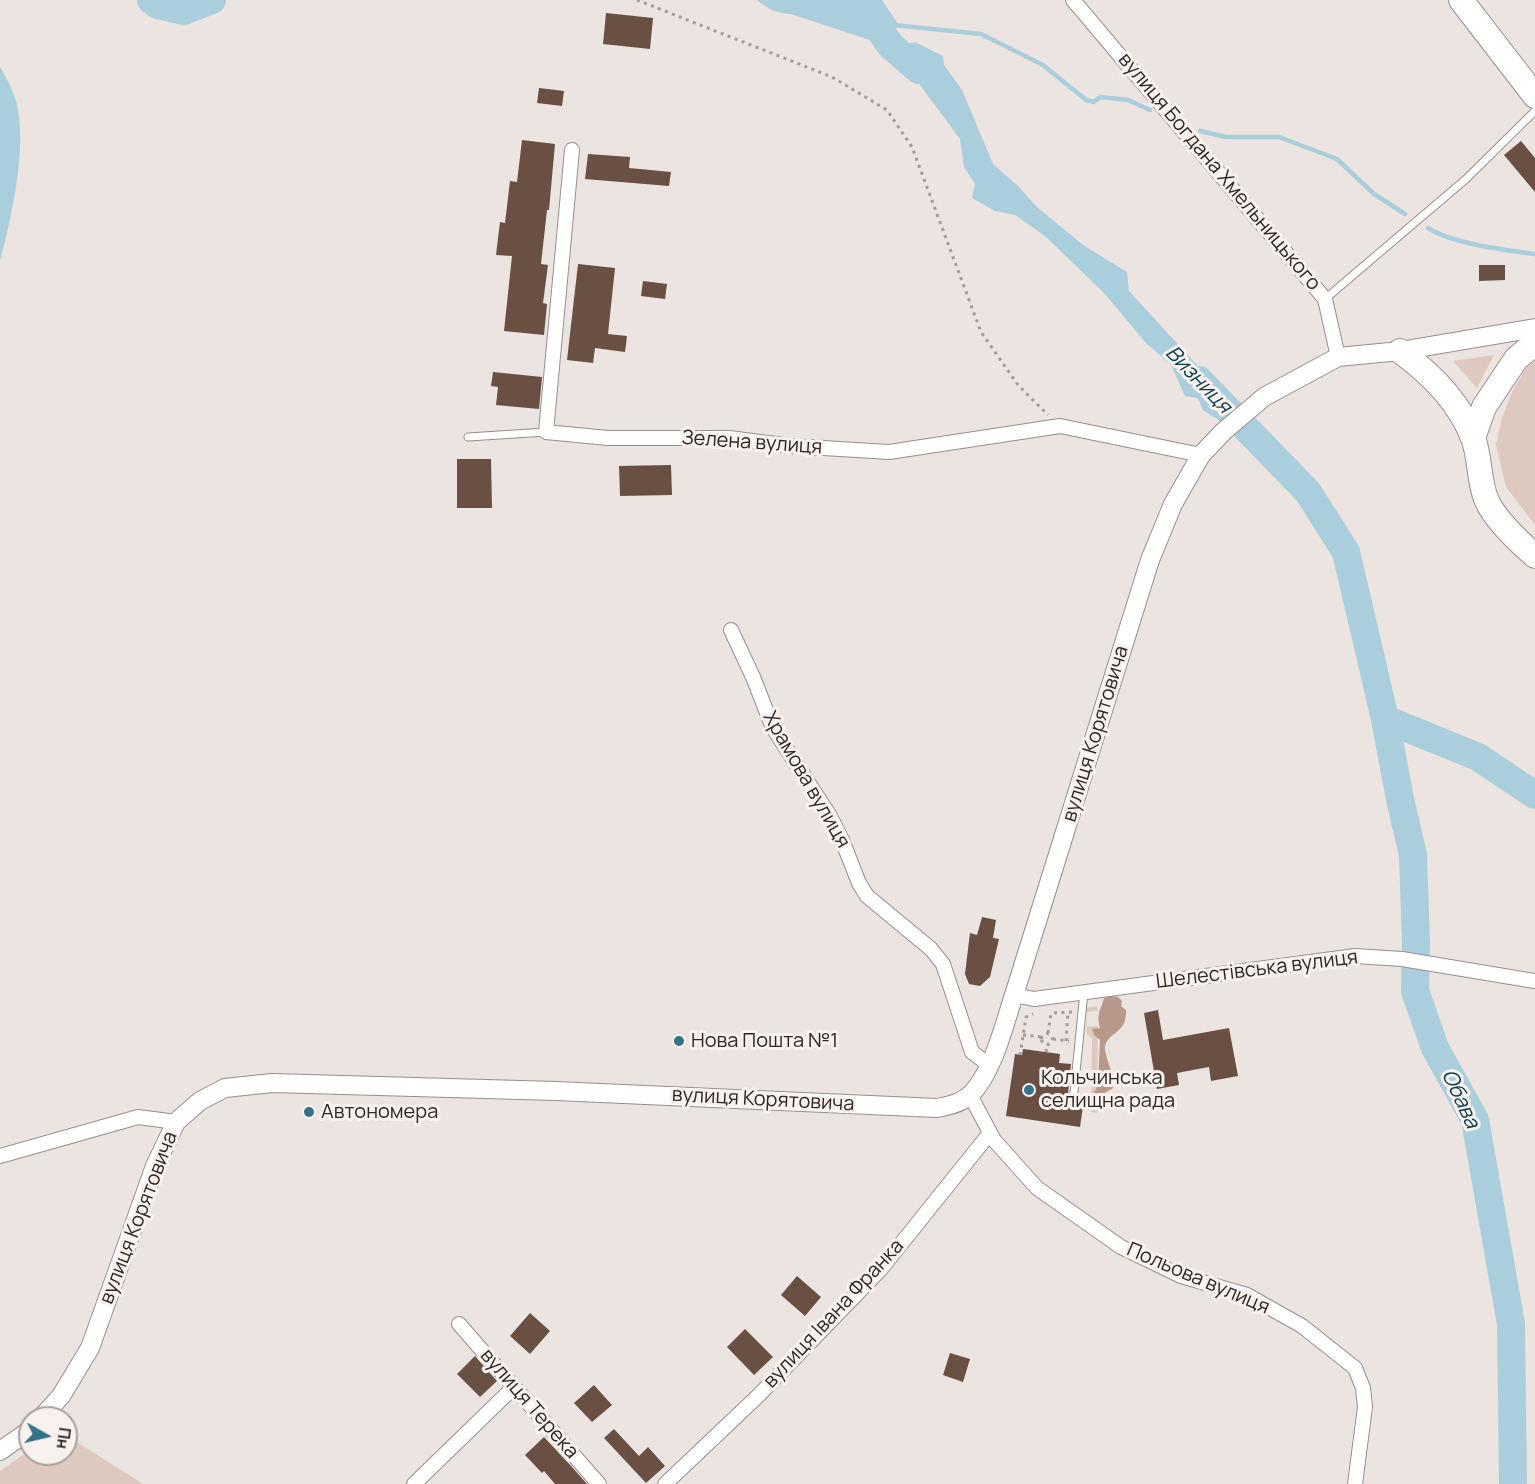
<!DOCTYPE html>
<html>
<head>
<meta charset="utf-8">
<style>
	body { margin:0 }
	#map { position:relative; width:1535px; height:1484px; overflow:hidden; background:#ebe4e1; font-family:Manrope,sans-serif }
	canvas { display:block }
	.north { position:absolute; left:18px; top:1406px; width:60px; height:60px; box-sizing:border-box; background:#f8f1ee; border:2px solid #a6a19e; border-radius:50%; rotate:98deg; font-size:16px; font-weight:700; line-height:24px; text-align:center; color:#2b2827 }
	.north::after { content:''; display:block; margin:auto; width:21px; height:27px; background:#347288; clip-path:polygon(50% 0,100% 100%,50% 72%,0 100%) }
</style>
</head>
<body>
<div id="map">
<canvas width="1535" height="1484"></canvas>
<div class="north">Пн</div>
</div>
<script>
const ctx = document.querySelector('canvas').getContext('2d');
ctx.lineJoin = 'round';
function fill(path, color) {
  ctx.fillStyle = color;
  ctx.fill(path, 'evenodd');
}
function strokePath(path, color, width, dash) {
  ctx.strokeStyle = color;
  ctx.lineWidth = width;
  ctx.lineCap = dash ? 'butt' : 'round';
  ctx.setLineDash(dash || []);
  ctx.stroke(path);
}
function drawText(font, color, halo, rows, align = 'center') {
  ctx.font = font + ' Manrope,sans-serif';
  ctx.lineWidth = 6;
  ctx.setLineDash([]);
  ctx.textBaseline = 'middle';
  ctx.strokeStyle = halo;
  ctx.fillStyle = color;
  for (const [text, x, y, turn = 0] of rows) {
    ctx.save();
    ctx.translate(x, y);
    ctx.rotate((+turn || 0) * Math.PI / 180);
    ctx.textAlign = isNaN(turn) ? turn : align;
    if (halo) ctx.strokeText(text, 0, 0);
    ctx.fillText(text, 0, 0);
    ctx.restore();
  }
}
fill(new Path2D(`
	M1494,355L1477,388L1453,361Z
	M1535,361V525L1506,487L1496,445L1502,418L1512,392L1526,368Z
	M1097,1006L1098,1011L1086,1012L1087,1027L1098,1026L1097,1113L1091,1112L1092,1038L1087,1034L1085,1008Z
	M66,1435L143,1484H0V1471L30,1450V1454H66Z`), '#dec9c0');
fill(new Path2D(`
	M1111,996L1118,997L1122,1001L1121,1006L1126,1010C1127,1034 1109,1031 1105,1046C1103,1053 1115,1074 1113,1088C1106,1092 1102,1097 1094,1093L1098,1085L1100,1040L1094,1035L1092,1029L1100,1028C1096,1012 1101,1011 1104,998Z`), '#b7988b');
fill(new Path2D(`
	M757,0H882L898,24L893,38L879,44L843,24L817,12L814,14C789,14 777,17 757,0Z
	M915,42L943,56L944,65L962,90L993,164L1017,185L1037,207L1083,245L1127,272L1129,291L1231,402L1215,418L1203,410L1198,398L1185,396L1171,365L1145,342L1105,294L1045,236L1015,215L995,211L972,198L975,184L964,167L960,139L891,46Z
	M0,67C8,80 15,94 18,110C26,152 11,220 0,261Z`), '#abcedc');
strokePath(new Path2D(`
	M894,25L981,34L1043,65L1086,100L1094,102L1100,97L1128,100L1150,110
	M1200,131L1226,137H1279L1337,159L1374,194L1405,214
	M1428,228C1453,244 1505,250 1535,254`), '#abcedc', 4.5);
strokePath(new Path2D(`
	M151,0L158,5L184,11L212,0
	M793,0L878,28L891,46L919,70
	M1199,380L1308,492L1346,552L1385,719L1478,757L1535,795
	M1385,719L1400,799L1413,855L1416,943L1415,991L1435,1048L1475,1120L1511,1324L1513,1484`), '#abcedc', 28);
fill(new Path2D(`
	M606,13L653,18L650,49L603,44Z
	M539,88L564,91L562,106L537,103Z
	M522,140L555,144L549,210H547L541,264L548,265L543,303L547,304L544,335L504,331L512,256L496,255L500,222L505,223L510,181L517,182Z
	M1521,141L1535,158V192L1504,155Z
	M588,154L630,157L629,168L671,172L669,186L585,179Z
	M578,264L615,268L608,334L627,336L625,352L595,348L593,363L567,360Z
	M1479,265H1505V280L1479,281Z
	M643,281L667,284L665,299L641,296Z
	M493,372L542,377L539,409L496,405L498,387L491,386Z
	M457,459H491L492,508H457Z
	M671,465L672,495L620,496L619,466Z
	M982,917L996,920L993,938L999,939L990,977L980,986L969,984L965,974L970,933L977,935Z
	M1158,1010L1163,1040L1229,1028L1238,1076L1211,1081L1209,1067L1177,1073L1179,1085L1157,1089L1144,1013Z
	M1023,1049L1060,1054L1059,1063L1071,1064L1067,1104L1072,1107H1083L1080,1127L1006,1116L1015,1054L1022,1055Z
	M797,1276L821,1297L805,1316L781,1295Z
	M530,1313L550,1331L530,1354L510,1336Z
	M745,1329L773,1357L754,1375L727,1347Z
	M950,1353L970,1359L963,1382L943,1375Z
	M475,1356L497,1381L480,1397L457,1374Z
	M594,1385L612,1405L592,1422L574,1403Z
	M614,1429L639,1456L648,1447L665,1466L646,1483L604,1438Z
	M544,1437L572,1467L587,1484H555L544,1471L542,1473L525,1455Z`), '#6a4f43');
const lane = new Path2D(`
	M1325,299L1466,179L1535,111
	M468,437L546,432
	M1073,1102L1084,992`);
const street = new Path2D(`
	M1073,0L1325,299L1338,357
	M572,150L546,432L608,438H729L791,446L889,452L1060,426L1201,455
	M731,630L753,677L773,728L830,816L842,840L859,883L867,896L931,949L943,964L972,1052L989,1065
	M1014,995L1034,999L1355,956L1402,959L1535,981
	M970,1095L994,1140L1037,1188L1121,1247L1181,1276L1247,1295L1302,1326L1355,1368L1363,1388L1365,1407L1355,1484
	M0,1156L138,1117L176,1122
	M459,1324L599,1484
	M414,1484L513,1388
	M665,1484L758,1396L880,1270L990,1133`);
const secondary = new Path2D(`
	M41,1418L61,1396L90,1348L155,1166L176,1122L200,1101L225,1088L272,1083L556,1091L937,1108C949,1106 962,1103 971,1094C993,1072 1004,1025 1014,995L1150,560L1173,504L1201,455L1224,431L1264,397L1338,357L1400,351L1535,328
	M0,1451L30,1430`);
const highway = new Path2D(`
	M1461,0L1535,96
	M1400,351C1430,373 1460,403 1473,438C1481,458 1478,482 1487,501C1495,519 1520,543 1535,556
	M1473,438L1484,407L1516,359L1535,343`);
strokePath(lane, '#968f8d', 9);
strokePath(street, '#968f8d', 16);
strokePath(secondary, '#968f8d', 20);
strokePath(highway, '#968f8d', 26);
strokePath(new Path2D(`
	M637,0L832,77L887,110L912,147L981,332L1018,385L1048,415
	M1054,1013L1072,1012
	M1048,1033L1051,1013
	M1041.5 1039a5.5 5.5 0 1 1 11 0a5.5 5.5 0 1 1-11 0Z
	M1023,1035L1042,1037
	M1053,1039L1069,1041
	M1066,1041L1068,1012
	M1046,1052L1047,1044
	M1020,1055L1026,1017L1033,1014`), '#a29d9b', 3, [3, 4.5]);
strokePath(lane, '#fff', 7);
strokePath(street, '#fff', 14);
strokePath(secondary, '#fff', 18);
strokePath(highway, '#fff', 24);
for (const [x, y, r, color] of [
	[679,1041,6,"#347288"],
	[1029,1090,6,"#347288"],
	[309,1112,6,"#347288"]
]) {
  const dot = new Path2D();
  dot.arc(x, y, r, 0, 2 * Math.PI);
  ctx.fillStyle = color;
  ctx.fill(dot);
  strokePath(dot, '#f8f1ee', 2);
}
drawText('20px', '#2b2827', '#f8f1ee', [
	["вулиця Богдана Хмельницького",1219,172,50],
	["Зелена вулиця",752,443,4],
	["вулиця Корятовича",1096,734,-73],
	["Храмова вулиця",806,780,60],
	["Шелестівська вулиця",1257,970,-7],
	["вулиця Корятовича",763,1100,3],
	["вулиця Корятовича",139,1218,-69],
	["Польова вулиця",1198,1279,23],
	["вулиця Івана Франка",834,1314,-47],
	["вулиця Терека",529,1404,49]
]);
drawText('20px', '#2b2827', '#f8f1ee', [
	["Нова Пошта №1",691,1041],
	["Кольчинська",1041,1078],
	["селищна рада",1041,1101],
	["Автономера",321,1112]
], 'left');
drawText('italic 21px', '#0b3e4d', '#f8f1ee', [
	["Визниця",1198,380,46],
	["Обава",1460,1099,65]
]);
</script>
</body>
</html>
